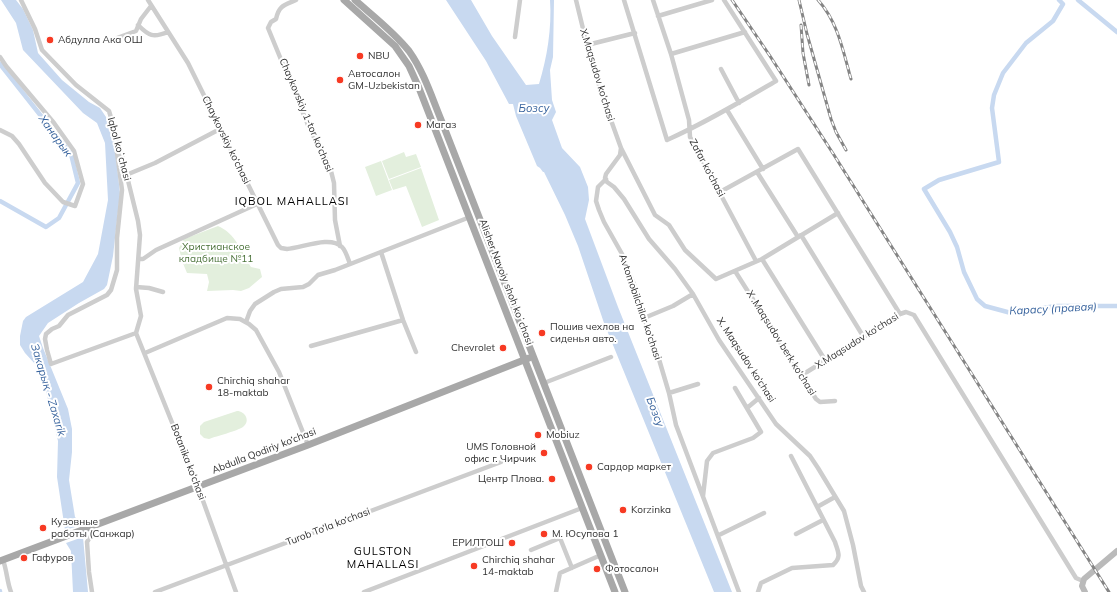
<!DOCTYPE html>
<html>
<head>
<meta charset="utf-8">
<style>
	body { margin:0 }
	canvas { display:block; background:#fff }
</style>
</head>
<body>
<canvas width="1117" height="592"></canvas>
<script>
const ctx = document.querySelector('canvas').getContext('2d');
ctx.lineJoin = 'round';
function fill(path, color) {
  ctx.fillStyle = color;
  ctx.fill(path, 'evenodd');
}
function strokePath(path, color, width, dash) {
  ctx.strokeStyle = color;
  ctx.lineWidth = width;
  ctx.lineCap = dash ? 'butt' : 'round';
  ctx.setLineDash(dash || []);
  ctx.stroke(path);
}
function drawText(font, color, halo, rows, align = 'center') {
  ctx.font = font + ' Mulish,sans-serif';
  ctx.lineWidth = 4;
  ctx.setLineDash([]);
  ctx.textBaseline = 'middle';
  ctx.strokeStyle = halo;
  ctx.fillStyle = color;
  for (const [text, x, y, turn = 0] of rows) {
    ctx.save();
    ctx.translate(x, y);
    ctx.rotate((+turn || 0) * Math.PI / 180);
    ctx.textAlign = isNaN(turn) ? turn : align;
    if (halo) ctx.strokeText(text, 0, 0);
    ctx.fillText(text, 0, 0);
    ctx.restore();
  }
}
fill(new Path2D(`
	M404,152L406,157L416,154L421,167L389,179L382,161Z
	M381,161L392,190L376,196L365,167Z
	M421,168L439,220L422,227L406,186L393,190L389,180Z
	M218,226C235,233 242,252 251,267L260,269L262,277L249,288L241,291L233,290L207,291L209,282L207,274L187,273L182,261L179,248L184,239Z
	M237,411C245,411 251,421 243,427C237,431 217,436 209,439L204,438L200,434V426L204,422Z`), '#e3efdd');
fill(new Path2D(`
	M1,0H16L23,9L33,30L38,53L62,80L89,102L100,108L106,117L114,140L120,193L113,256L107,285L104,289L79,303L48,323L39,336L43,348L68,409L72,429V452L69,480L75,517L82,525L65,530L57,477L58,441L45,387L35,364L25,353L20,345V336L23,321L26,317L83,282L98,254L108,200L105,143L97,123L83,113L23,50L16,23Z
	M446,0H471L492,36L526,85L539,84C547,58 552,28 550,0H554L553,57L550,70L552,100L556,112L552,120L562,148L580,167L588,187L589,200L585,219L618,307L732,592H714L604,323L578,246L565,215L544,172H543L540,168L537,166L516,116L513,104H509L486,61Z
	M83,537L88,592H73L71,551L66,543Z`), '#c8d9f0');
strokePath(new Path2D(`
	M1059,0L1063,4L1053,21L1026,43L1003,73L994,95L992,108L999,162L939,180L924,189L950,232L957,247L964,272L977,299L985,306L1011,313L1056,306H1117
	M1078,0L1117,32
	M0,64L71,154L78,183L59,218L46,227L0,201
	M0,591V592`), '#c8d9f0', 4.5);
strokePath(new Path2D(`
	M21,0L35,29L42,50L76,85L109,111L119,144L138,221L140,235L136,289L141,316L136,333
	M148,0L188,63L278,245L281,248L287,249C302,248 330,235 342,247C346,251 348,259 350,264
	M296,0C285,5 279,5 276,19L271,22L268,28L310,130L326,159L331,171L334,183L335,220L340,246
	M576,0L587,45L603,98L621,148L655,215L669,225L685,250L716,279L762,259L838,213
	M624,0L667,140C705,123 740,102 776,81L724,0
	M653,0L671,54L689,120L690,137L756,261
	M658,16L712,0
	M138,25C149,36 153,38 168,32
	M515,37L520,0
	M109,41L136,31L141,19L151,6
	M587,45L635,33
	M671,54L745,32
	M0,57L6,66L54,123L74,151L83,184L75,206L63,202L45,183L19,144L12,136L0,130
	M721,69L739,103
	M727,110L763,169
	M119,144L116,145L122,190L117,238V270L111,290L107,295L68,315L59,326L52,329L46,334L45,339L47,350L51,364L136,333
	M621,148L620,155L606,174L605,178L607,182L614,187L624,199L649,239L675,269L693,294L719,340L776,424L810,456L818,468L844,511L853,545L861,586L864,592
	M757,172L798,237
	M126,175L155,163L220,129
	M606,179L598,187L596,201L599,210L604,222L622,254L635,287L644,318L658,356L669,393L676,425L739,592
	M720,192L798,149L900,314
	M801,235L863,336
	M381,252L403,320L416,352
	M139,259H143L156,250L257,204
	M762,259L825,360
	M735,271L816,399L820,402L835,401
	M136,287L149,288L163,292
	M644,318L673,306L693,294
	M246,322L250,311L255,304L274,292L281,289L303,287L309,284L318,275L335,270L470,217
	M136,333L198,487L236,592
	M311,346L403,320
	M145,353L227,318L240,319L249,324L256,330L279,372L308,445
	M802,375L900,314L906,312L914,315L1076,578L1083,581
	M544,383L611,357
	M669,393L698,384
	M747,408L759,398
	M703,496L707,461L713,453L753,438L761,432L735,388
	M817,507L835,497
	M796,534L823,520
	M719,535L764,513
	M531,550L560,538L572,568
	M3,560C7,571 7,582 11,592
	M92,592L89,572L87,542L94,531L93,525
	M155,592L501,462
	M364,592L582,508
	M556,592L560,573L601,555
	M758,592L761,583L792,568L833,565C842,557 838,552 835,542L791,456`), '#cdcdcd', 4.5);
strokePath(new Path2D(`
	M1085,592L1082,586L1084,579L1117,551`), '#bababa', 6);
strokePath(new Path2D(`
	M344,0L395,46L409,66L419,88L615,592
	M355,0C373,16 394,32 409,51C424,72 432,98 442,122L625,592
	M0,561L308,445L529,358`), '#a8a8a8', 7);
const rail = new Path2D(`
	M732,0L770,56L834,155L1109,592
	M799,0L807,34L831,119L836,132L846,150
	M818,0C838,22 843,51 851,79
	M801,25L803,53L809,85`);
strokePath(rail, '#858585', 3);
strokePath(rail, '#fff', 1.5, [4.5]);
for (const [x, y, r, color] of [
	[50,40,4,"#f73a23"],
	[360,56,4,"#f73a23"],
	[340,80,4,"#f73a23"],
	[418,125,4,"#f73a23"],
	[542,333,4,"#f73a23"],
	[503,348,4,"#f73a23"],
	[209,387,4,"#f73a23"],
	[538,435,4,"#f73a23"],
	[544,453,4,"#f73a23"],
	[589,467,4,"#f73a23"],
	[552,479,4,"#f73a23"],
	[623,510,4,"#f73a23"],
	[43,528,4,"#f73a23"],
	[544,534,4,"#f73a23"],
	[512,543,4,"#f73a23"],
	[24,558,4,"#f73a23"],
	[474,566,4,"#f73a23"],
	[597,569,4,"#f73a23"]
]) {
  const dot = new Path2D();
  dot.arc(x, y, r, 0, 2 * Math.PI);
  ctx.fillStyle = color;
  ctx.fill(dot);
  strokePath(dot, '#fff', 1.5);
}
drawText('10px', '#303030', '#fff', [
	["Абдулла Ака ОШ",58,40],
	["NBU",368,56],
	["Автосалон",348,74],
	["GM-Uzbekistan",348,86],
	["Магаз",426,125],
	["Пошив чехлов на",550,327],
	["сиденья авто.",550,339],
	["Chevrolet",495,348,"right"],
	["Chirchiq shahar",217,381],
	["18-maktab",217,393],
	["Mobiuz",546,435],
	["UMS Головной",536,447,"right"],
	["офис г. Чирчик",536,459,"right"],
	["Сардор маркет",597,467],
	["Центр Плова.",544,479,"right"],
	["Korzinka",631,510],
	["Кузовные",51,522],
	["работы (Санжар)",51,534],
	["М. Юсупова 1",552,534],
	["ЕРИЛТОШ",504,543,"right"],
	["Гафуров",32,558],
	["Chirchiq shahar",482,560],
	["14-maktab",482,572],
	["Фотосалон",605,569]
], 'left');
drawText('10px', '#303030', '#fff', [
	["X.Maqsudov ko‘chasi",597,75,73],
	["Chaykovskiy 1-tor ko‘chasi",306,115,67],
	["Chaykovskiy ko‘chasi",226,140,64],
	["Iqbol koʻchasi",119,149,75],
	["Zafar ko‘chasi",707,168,62],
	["Alisher Navoiy shoh koʻchasi",506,282,69],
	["Avtomobilchilar ko‘chasi",640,307,71],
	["X.Maqsudov ko‘chasi",857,341,-32],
	["X .Maqsudov berk ko‘chasi",781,343,58],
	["X. Maqsudov ko‘chasi",746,360,57],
	["Abdulla Qodiriy ko‘chasi",264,451,-21],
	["Botanika ko‘chasi",188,462,69],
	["Turob To‘la ko‘chasi",328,527,-21]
]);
drawText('10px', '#497138', '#fff', [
	["Христианское",216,247],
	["кладбище №11",216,259]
]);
drawText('italic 11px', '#35619c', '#fff', [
	["Бозсу",534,109],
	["Ханарык",55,136,54],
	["Карасу (правая)",1053,309,-3],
	["Закарық - Zaxarik",48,390,73],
	["Бозсу",655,412,69]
]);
ctx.letterSpacing = '1px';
drawText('11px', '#000', '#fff', [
	["IQBOL MAHALLASI",292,202],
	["GULSTON",383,552],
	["MAHALLASI",383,565]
]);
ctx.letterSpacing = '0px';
</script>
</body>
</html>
